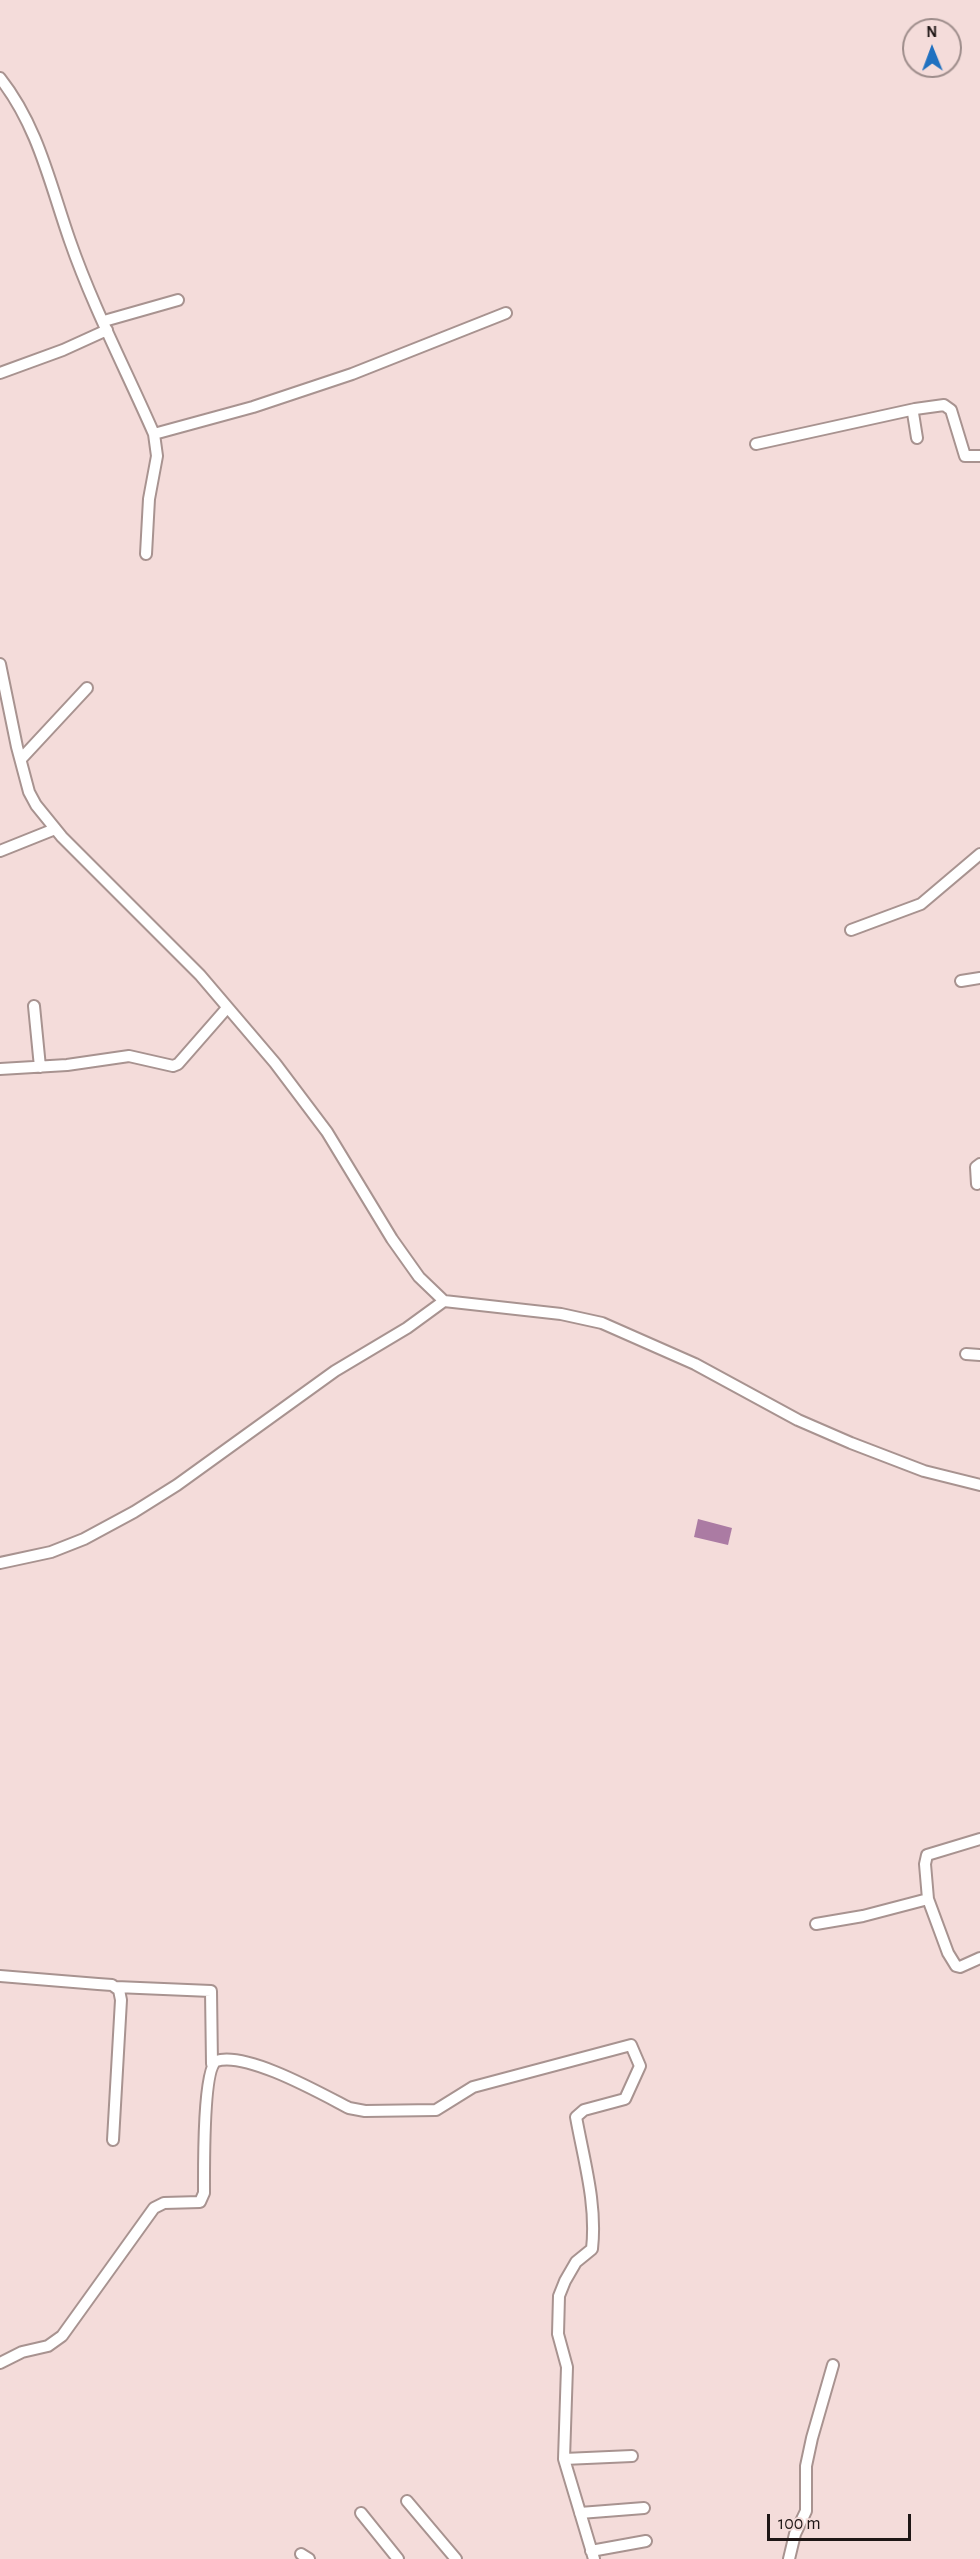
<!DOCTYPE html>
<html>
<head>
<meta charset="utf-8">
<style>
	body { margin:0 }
	#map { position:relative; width:980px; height:2559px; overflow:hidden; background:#f4dcda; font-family:"Alegreya Sans",sans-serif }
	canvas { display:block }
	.north { position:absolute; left:902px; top:18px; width:60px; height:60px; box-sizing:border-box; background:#f4dcda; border:2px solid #9e8d8b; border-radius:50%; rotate:359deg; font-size:16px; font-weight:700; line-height:24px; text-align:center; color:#1e1615 }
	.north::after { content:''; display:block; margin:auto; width:21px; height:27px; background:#2071c0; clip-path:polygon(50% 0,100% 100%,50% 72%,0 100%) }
	.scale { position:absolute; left:767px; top:2514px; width:144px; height:27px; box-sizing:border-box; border:3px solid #1e1615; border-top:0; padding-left:8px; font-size:18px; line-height:21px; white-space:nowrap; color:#1e1615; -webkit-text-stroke:4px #f4dcda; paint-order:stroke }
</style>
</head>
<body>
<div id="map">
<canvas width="980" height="2559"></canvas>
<div class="north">N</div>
<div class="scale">100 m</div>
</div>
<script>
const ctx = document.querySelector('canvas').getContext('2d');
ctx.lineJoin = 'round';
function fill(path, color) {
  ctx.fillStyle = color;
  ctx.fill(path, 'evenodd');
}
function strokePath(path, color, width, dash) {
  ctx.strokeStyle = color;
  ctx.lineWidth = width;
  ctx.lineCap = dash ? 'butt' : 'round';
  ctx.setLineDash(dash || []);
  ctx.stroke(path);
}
fill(new Path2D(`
	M698,1519L732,1528L728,1545L694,1537Z`), '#ab7ba3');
const minor = new Path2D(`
	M0,78C38,126 50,184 70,241C93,307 126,370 154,434L157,456L149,499L146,554
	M104,321L178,300
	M0,373L63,350L107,330
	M154,434L253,407L352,374L506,313
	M917,438L913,413L915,409L944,405L951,410L965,456H980
	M756,444L915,409
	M0,664L17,747L29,792L36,805L62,837L200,975L275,1063L327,1132L392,1239L419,1277L444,1301L561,1314L602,1323L695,1364L798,1420L851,1443L924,1471L980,1485
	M21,759L87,688
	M0,851L55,829
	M851,930L921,904L980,854
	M961,981L980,978
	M34,1006L40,1067
	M0,1069L67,1065L129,1056L173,1066L178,1064L227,1008
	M977,1184L976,1167L980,1164
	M966,1354L980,1355
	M0,1563L51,1552L84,1539L134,1512L177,1485L335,1371L407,1328L444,1301
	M928,1899L948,1953L956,1966L960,1967L980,1958
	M816,1924L863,1916L928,1899L925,1864L927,1855L980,1839
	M0,1976L98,1984L112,1985L119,1990L121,2000L113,2140
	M116,1987L211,1991L212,2064
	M0,2363L22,2352L48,2346L62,2336L154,2208L164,2203L200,2202L204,2193C204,2171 203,2072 216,2061C246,2051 320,2093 349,2108L365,2111L436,2110L473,2087L631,2045L640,2066L625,2099L584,2110L576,2117C584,2161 597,2204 592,2249L576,2262L565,2281L559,2296L558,2334L567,2367L564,2459L594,2559
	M564,2459L632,2456
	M407,2501L456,2559
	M361,2513L398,2559
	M580,2513L644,2508
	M591,2551L646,2541
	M301,2554L309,2559
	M789,2559L795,2534L806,2511V2466L812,2438L833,2365`);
strokePath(minor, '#a89390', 14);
strokePath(minor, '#fff', 10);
</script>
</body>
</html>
